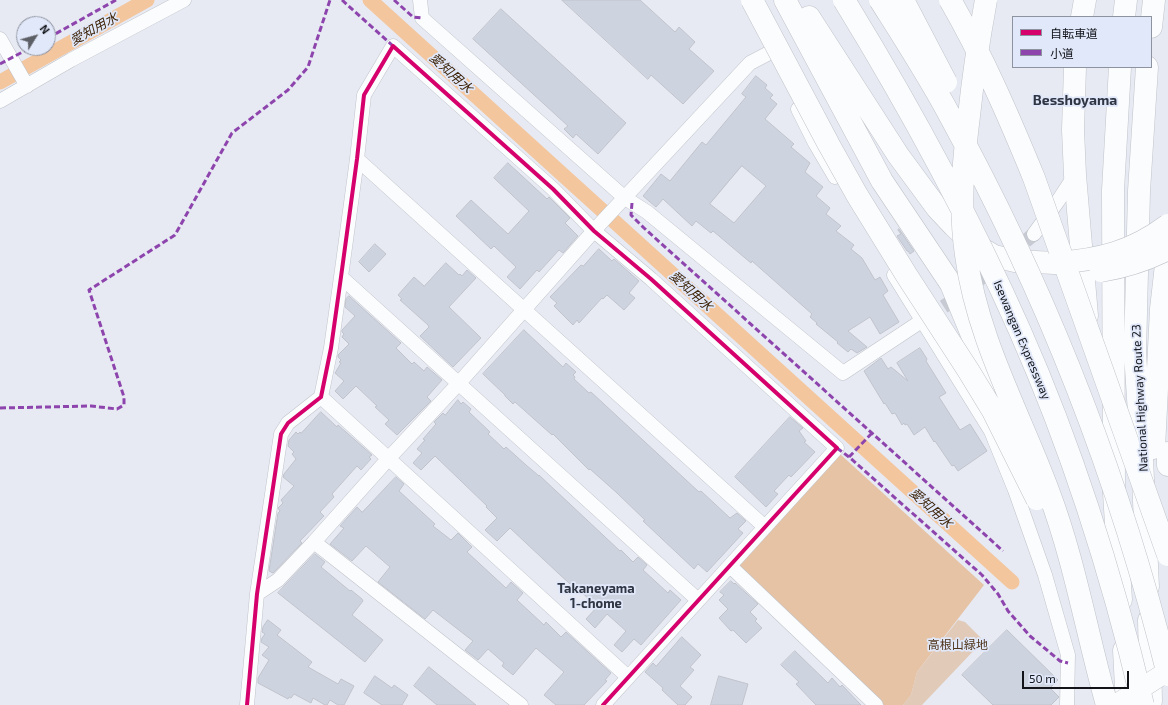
<!DOCTYPE html>
<html>
<head>
<meta charset="utf-8">
<style>
	body { margin:0 }
	#map { position:relative; width:1168px; height:705px; overflow:hidden; background:#e7eaf3; font-family:"Exo 2","Noto Sans JP",sans-serif }
	canvas { display:block }
	.legend { position:absolute; left:1012px; top:16px; width:140px; height:52px; box-sizing:border-box; background:#e1e8f9; border:1px solid #8e93a0; margin:0; padding:5px 7px; list-style:none; font-size:12px; color:#12141a }
	.legend li { display:flex; align-items:center; gap:8px; height:20px }
	.legend b { width:20px; border:1px solid #8e93a0 }
	.north { position:absolute; left:16px; top:16px; width:40px; height:40px; box-sizing:border-box; background:#e1e8f9; border:1px solid #8e93a0; border-radius:50%; rotate:53deg; font-size:11px; font-weight:700; line-height:16px; text-align:center; color:#12141a }
	.north::after { content:''; display:block; margin:auto; width:14px; height:18px; background:#5d5f66; clip-path:polygon(50% 0,100% 100%,50% 72%,0 100%) }
	.scale { position:absolute; left:1022px; top:671px; width:107px; height:18px; box-sizing:border-box; border:2px solid #12141a; border-top:0; padding-left:5px; font-size:12px; line-height:14px; white-space:nowrap; color:#12141a; -webkit-text-stroke:3px #e1e8f9; paint-order:stroke }
</style>
</head>
<body>
<div id="map">
<canvas width="1168" height="705"></canvas>
<ul class="legend">
<li><b style="height:5px;background:#d6006c"></b>自転車道</li>
<li><b style="height:5px;background:#8e44ad"></b>小道</li>
</ul>
<div class="north">N</div>
<div class="scale">50 m</div>
</div>
<script>
const ctx = document.querySelector('canvas').getContext('2d');
ctx.lineJoin = 'round';
function fill(path, color) {
  ctx.fillStyle = color;
  ctx.fill(path, 'evenodd');
}
function strokePath(path, color, width, dash) {
  ctx.strokeStyle = color;
  ctx.lineWidth = width;
  ctx.lineCap = dash ? 'butt' : 'round';
  ctx.setLineDash(dash || []);
  ctx.stroke(path);
}
function drawText(font, color, halo, rows, align = 'center') {
  ctx.font = font + ' "Exo 2","Noto Sans JP",sans-serif';
  ctx.lineWidth = 3.5;
  ctx.setLineDash([]);
  ctx.textBaseline = 'middle';
  ctx.strokeStyle = halo;
  ctx.fillStyle = color;
  for (const [text, x, y, turn = 0] of rows) {
    ctx.save();
    ctx.translate(x, y);
    ctx.rotate((+turn || 0) * Math.PI / 180);
    ctx.textAlign = isNaN(turn) ? turn : align;
    if (halo) ctx.strokeText(text, 0, 0);
    ctx.fillText(text, 0, 0);
    ctx.restore();
  }
}
fill(new Path2D(`
	M958,620L965,622L981,638L980,644L922,705H903L911,695L917,672Z`), '#e1cab8');
fill(new Path2D(`
	M840,454L984,585L917,672L911,695L903,705H884L740,569V565Z`), '#e6c3a5');
strokePath(new Path2D(`
	M370,0L1012,582
	M0,82L147,0`), '#f3c69d', 15);
const building = new Path2D(`
	M562,0H640L675,32L679,27L695,42L689,49L714,71L683,104L651,75L648,79Z
	M501,9L626,123L598,154L576,134L573,138L564,129L568,126L473,39Z
	M756,76L767,85L765,88L773,95L770,98L777,104L765,119L794,144L791,147L810,163L805,172L823,187L816,196L830,208L826,214L841,226L836,231L854,245L851,249L862,258L875,280L880,277L888,291L883,295L899,322L880,334L870,317L848,331L867,347L857,353L851,349L848,352L837,343L838,342L816,324L817,323L810,317L812,314L752,261L751,263L713,231L711,233L696,221L692,226L663,199L656,207L643,196L661,174L670,181L702,142L706,145L746,97L742,94ZM742,166L766,186L734,223L710,204Z
	M508,163L547,199L549,197L570,218L565,223L578,236L563,253L559,250L539,272L537,270L520,289L507,277L516,267L494,246L491,249L456,216L471,200L508,234L529,211L494,178Z
	M899,229L914,251L910,254L908,251H907L897,236L901,234L898,230Z
	M375,244L386,254L369,272L359,262Z
	M599,249L612,261L614,259L639,281L629,293L635,298L624,310L607,295L603,299L602,298L579,323L577,320L573,325L554,306L557,303L550,297L581,265L583,266Z
	M446,263L459,275L460,274L462,276L467,270L476,278L449,307L481,338L453,367L420,336L429,327L428,325L400,300L402,299L398,295L414,277L424,286Z
	M349,296L401,343L396,348L412,364L414,362L424,371L427,367L442,380L427,397L431,401L397,435L385,424L389,420L375,407L377,406L356,386L343,399L335,391L344,381L335,373L341,363L339,362L341,360L338,357V355L349,344L342,337L344,334L342,332V330L355,316L345,307L346,299Z
	M524,330L563,367L566,363L576,372L573,375L575,377L574,379L589,393L591,392L699,492L701,491L730,518L737,513L746,521L738,529L743,533L707,572L698,564L694,569L643,521L645,520L617,493L590,469L589,470L553,434L552,435L515,402L513,404L505,396V395L483,374Z
	M920,348L927,359L926,361L946,393L939,397L960,430L970,424L987,451L958,471L954,465L952,466L935,441L934,442L925,427L914,435L907,424L905,425L904,423L902,425L895,413L892,414L885,403L884,404L864,371L881,358L888,369L891,367L908,381L897,363Z
	M458,400L461,404L463,402L471,409L469,412L490,432L488,434L504,449L506,447L526,465L539,476V475L620,551L621,550L633,562L638,557L647,565L643,570L668,593L670,590L681,600L641,645L634,639L622,652L614,645L626,631L607,614L595,628L586,619L597,607L571,582L570,584L558,573L510,528L497,541L485,530L497,518L486,507L487,506L435,456L421,470L413,463L422,453L417,449L425,440L423,439L436,424L434,422L443,413L445,415Z
	M321,412L337,427L338,425L372,455L369,457L371,459L361,470L357,466L332,494L334,497L320,512L324,516L300,541L302,543L273,573L269,571L278,513L280,511L278,508L283,503L281,500L294,486L283,477L284,474L296,459L292,454L294,452L288,446L289,440L296,432L298,434L300,432L301,433Z
	M790,417L803,428L799,431L806,441L804,442L815,452L791,477L789,475L774,491L778,494L766,507L735,477Z
	M396,477L404,484L399,491L435,524L433,526L451,540L458,533L472,547L467,552L506,588L511,582L523,593L517,600L544,625L546,622L561,637L566,632L611,673L605,680L607,681L584,705H556L544,695L564,672L536,648L513,675L502,666L504,663L488,649L478,660L465,650L473,641L433,610L425,619L378,582L390,567L366,546L352,561L330,544L344,528L340,526L357,507L362,512Z
	M315,554L325,562L321,567L350,591L351,590L362,599L363,601L352,615L383,640L365,662L278,593Z
	M731,581L734,584L735,583L758,604L750,612L757,619L755,621L762,628L746,643L733,630L731,631L719,618L728,609L719,600L724,595L720,592Z
	M268,620L281,630L277,635L312,662L308,667L338,684L341,679L354,686L344,705H338L330,700L327,705H325L313,698L311,703L294,694L291,698L289,697L288,699L258,683V678L269,660L262,655L269,647L261,642L262,638L265,634L262,632L263,627Z
	M1007,630L1058,680L1050,688L1059,697L1051,705H993L962,675Z
	M682,637L701,655L690,667L694,670L680,686L692,697L685,705H678L662,690L663,688L645,672L653,663L656,666Z
	M795,651L828,683L832,678L840,687L842,685L861,705H816L796,684L799,682L781,665Z
	M429,667L476,705H437L414,686Z
	M375,676L392,688L394,685L408,695L402,705H382L364,693Z
	M719,676L748,684L742,705H711Z`);
fill(building, '#ced3e0');
strokePath(building, '#c0c3ca', 1);
strokePath(new Path2D(`
	M926,318L957,298L1034,234`), '#c7cad2', 14, [14, 7]);
const street = new Path2D(`
	M420,0L422,18L625,198L647,212L843,373L926,318
	M0,39L27,86
	M0,101L71,60L184,0
	M798,109L815,143L835,177
	M357,159L765,527
	M1034,234L1058,201L1075,175
	M894,275L991,431L1015,490L1045,575L1068,655L1067,705
	M341,277L698,600
	M321,397L628,677
	M314,542L521,705
	M730,566L876,705
	M257,594L278,580L314,542L389,458L459,383L599,225L750,63L771,52
	M247,705L257,594L281,434L288,423L321,397L331,348L341,277L357,159L364,95L393,46L553,189L594,231L651,279L837,448L603,705`);
const highway = new Path2D(`
	M785,0L882,181L951,284L986,369L1001,398
	M809,17L898,155L937,208L954,226L972,243L994,256L1015,261L1055,263
	M1082,17L1085,0
	M1124,17L1126,0
	M1151,27L1154,0
	M1075,67L1073,130L1075,175L1087,316
	M1120,67L1113,190L1114,493L1121,600
	M1147,67L1139,191L1135,353L1142,458L1148,587
	M1154,448L1161,309L1168,247
	M1168,453V465
	M1149,620L1151,701
	M1124,650L1127,705`);
strokePath(street, '#c0c3ca', 15);
strokePath(highway, '#c0c3ca', 23);
strokePath(street, '#fbfcfd', 14);
strokePath(highway, '#fbfcfd', 22);
const secondaryBridge = new Path2D(`
	M1115,705L1168,671`);
const highwayBridge = new Path2D(`
	M752,0L829,145L857,195L907,276L968,370L993,411L1037,499
	M844,0C909,106 969,216 1020,331C1073,451 1113,578 1143,705
	M880,0C904,38 928,75 949,114C1046,291 1120,479 1168,675
	M903,0L946,82
	M950,0C983,57 1009,117 1034,178L1168,555
	M986,0C979,38 973,77 969,116C963,164 959,207 966,255C977,339 1020,414 1049,493C1075,562 1087,635 1107,705
	M1055,263C1099,260 1132,252 1168,225
	M1101,271C1124,267 1147,260 1168,249`);
strokePath(secondaryBridge, '#c0c3ca', 21, []);
strokePath(highwayBridge, '#c0c3ca', 23, []);
strokePath(secondaryBridge, '#fbfcfd', 20);
strokePath(highwayBridge, '#fbfcfd', 22);
strokePath(new Path2D(`
	M342,0L393,46
	M394,0L413,17L422,18
	M48,38L116,0
	M0,64L30,48
	M632,203L631,215L644,228L1003,551
	M0,408L91,406L117,409L124,405V397L89,290L175,235L232,133L288,90L308,67L330,0
	M837,448L849,457L982,575L998,594L1008,611L1030,636L1060,661L1068,663
	M849,457L872,433`), '#8e44ad', 3, [6, 3]);
strokePath(new Path2D(`
	M247,705L257,594L281,434L288,423L321,397L331,348L341,277L357,159L364,95L393,46L553,189L594,231L651,279L837,448L603,705`), '#d6006c', 4);
drawText('12px', '#12141a', '#e1e8f9', [
	["Isewangan Expressway",1022,340,67],
	["National Highway Route 23",1140,398,-93]
]);
drawText('12px', '#4f341a', '#e1e8f9', [
	["高根山緑地",958,645]
]);
drawText('italic 13px', '#3f250a', '#e1e8f9', [
	["愛知用水",94,29,-29],
	["愛知用水",451,73,42],
	["愛知用水",691,291,42],
	["愛知用水",931,508,42]
]);
drawText('bold 13px', '#2f3542', '#e1e8f9', [
	["Takaneyama",596,589],
	["1-chome",596,604]
]);
drawText('bold 14px', '#2f3542', '#e1e8f9', [
	["Besshoyama",1075,100]
]);
</script>
</body>
</html>
